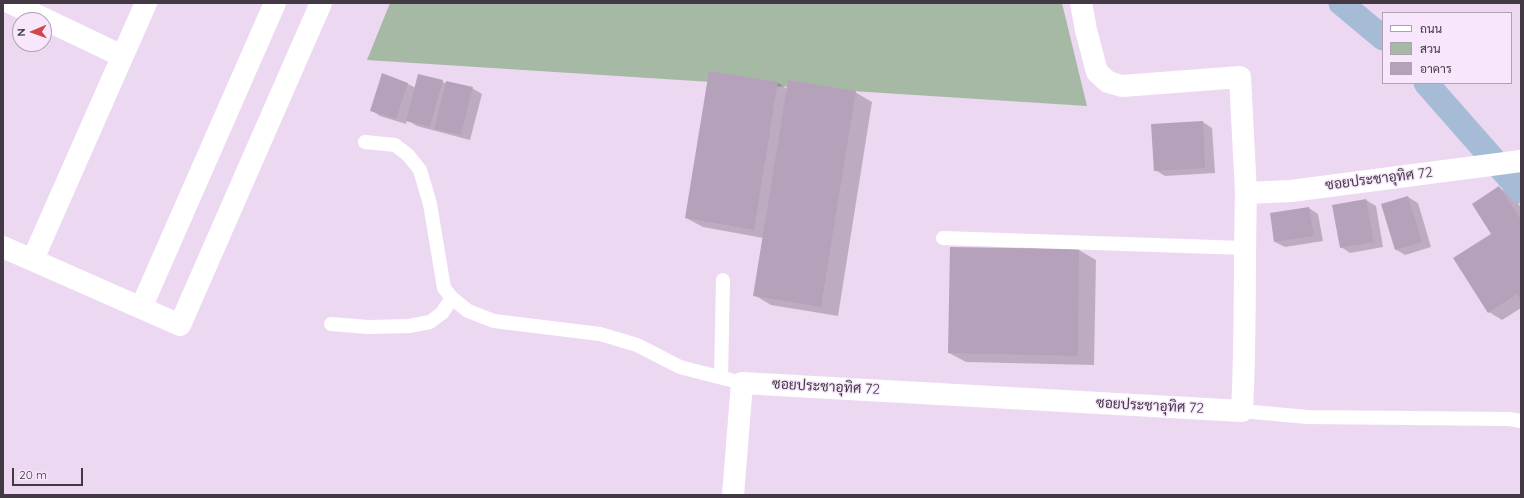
<!DOCTYPE html>
<html>
<head>
<meta charset="utf-8">
<style>
	body { margin:0 }
	#map { position:relative; width:1524px; height:498px; overflow:hidden; background:#edd8f2; font-family:Quicksand,Sarabun,sans-serif }
	canvas { display:block }
	.frame { position:absolute; inset:0; border:4px solid #423944; pointer-events:none }
	.legend { position:absolute; left:1382px; top:12px; width:130px; height:72px; box-sizing:border-box; background:#f8e7fc; border:1px solid #afa1b2; margin:0; padding:5px 7px; list-style:none; font-size:12px; color:#423944 }
	.legend li { display:flex; align-items:center; gap:8px; height:20px }
	.legend b { width:20px; border:1px solid #afa1b2 }
	.north { position:absolute; left:12px; top:12px; width:40px; height:40px; box-sizing:border-box; background:#f8e7fc; border:1px solid #afa1b2; border-radius:50%; rotate:268deg; font-size:11px; font-weight:700; line-height:16px; text-align:center; color:#423944 }
	.north::after { content:''; display:block; margin:auto; width:14px; height:18px; background:#d4444a; clip-path:polygon(50% 0,100% 100%,50% 72%,0 100%) }
	.scale { position:absolute; left:12px; top:468px; width:71px; height:18px; box-sizing:border-box; border:2px solid #423944; border-top:0; padding-left:5px; font-size:12px; line-height:14px; white-space:nowrap; color:#423944; -webkit-text-stroke:3px #f8e7fc; paint-order:stroke }
</style>
</head>
<body>
<div id="map">
<canvas width="1524" height="498"></canvas>
<div class="frame"></div>
<ul class="legend">
<li><b style="height:5px;background:#fff"></b>ถนน</li>
<li><b style="height:11px;background:#a6b9a5"></b>สวน</li>
<li><b style="height:11px;background:#b5a1ba"></b>อาคาร</li>
</ul>
<div class="north">N</div>
<div class="scale">20 m</div>
</div>
<script>
const ctx = document.querySelector('canvas').getContext('2d');
ctx.lineJoin = 'round';
function fill(path, color) {
  ctx.fillStyle = color;
  ctx.fill(path, 'evenodd');
}
function strokePath(path, color, width, dash) {
  ctx.strokeStyle = color;
  ctx.lineWidth = width;
  ctx.lineCap = dash ? 'butt' : 'round';
  ctx.setLineDash(dash || []);
  ctx.stroke(path);
}
function drawText(font, color, halo, rows, align = 'center') {
  ctx.font = font + ' Quicksand,Sarabun,sans-serif';
  ctx.lineWidth = 3;
  ctx.setLineDash([]);
  ctx.textBaseline = 'middle';
  ctx.strokeStyle = halo;
  ctx.fillStyle = color;
  for (const [text, x, y, turn = 0] of rows) {
    ctx.save();
    ctx.translate(x, y);
    ctx.rotate((+turn || 0) * Math.PI / 180);
    ctx.textAlign = isNaN(turn) ? turn : align;
    if (halo) ctx.strokeText(text, 0, 0);
    ctx.fillText(text, 0, 0);
    ctx.restore();
  }
}
fill(new Path2D(`
	M390,3H1062L1087,106L367,60Z`), '#a6b9a5');
fill(new Path2D(`
	M383,75L408,84L416,88L442,81L446,84L472,88L482,94L470,140L417,126L407,120L406,124L380,116L371,110Z
	M778,83L787,89L855,92L872,102L838,316L771,305L754,295L763,238L703,227L686,218Z
	M1203,122L1212,128L1215,173L1165,176L1155,170Z
	M1499,188L1513,195L1521,208V308L1502,320L1489,312L1492,234Z
	M1408,197L1418,203L1431,247L1405,255L1395,249Z
	M1366,200L1376,206L1383,247L1350,253L1341,247Z
	M1309,208L1318,214L1323,241L1285,247L1275,242Z
	M951,248L1079,250L1096,260L1094,365L966,362L949,353Z`), '#0003');
strokePath(new Path2D(`
	M1341,3L1383,38
	M1426,83L1521,191`), '#a5bbd6', 25);
fill(new Path2D(`
	M709,71L778,82L754,230L685,218Z
	M382,73L408,83L396,119L370,111Z
	M418,74L443,80L430,127L406,121Z
	M788,80L856,91L821,307L753,296Z
	M446,81L473,87L461,135L434,129Z
	M1203,121L1205,168L1154,171L1151,124Z
	M1499,186L1521,220V301L1517,294L1488,313L1453,258L1491,234L1472,204Z
	M1408,196L1422,242L1395,250L1381,204Z
	M1366,199L1374,242L1340,248L1332,205Z
	M1309,207L1314,236L1274,242L1270,213Z
	M950,247L1079,249L1078,356L948,353Z`), '#b5a1ba');
strokePath(new Path2D(`
	M365,142L395,145L408,155L420,170L430,204L444,288L452,298L468,311L494,321L600,334L637,345L680,367L742,383
	M943,238L1245,248
	M331,324L368,327L409,326L430,322L442,313L452,298
	M721,377L723,280
	M1242,411L1307,417L1509,419L1521,421`), '#fff', 14);
strokePath(new Path2D(`
	M11,3L122,56
	M1081,3L1086,30L1097,72L1108,82L1122,86L1240,77L1246,193
	M3,247L180,325L321,3
	M33,259L146,3
	M141,308L275,3
	M733,495L742,383L1242,411C1246,338 1244,266 1246,193L1291,191L1521,161`), '#fff', 22);
drawText('14px', '#423944', '#f8e7fc', [
	["ซอยประชาอุทิศ 72",1379,179,-7],
	["ซอยประชาอุทิศ 72",826,387,3],
	["ซอยประชาอุทิศ 72",1150,406,3]
]);
</script>
</body>
</html>
